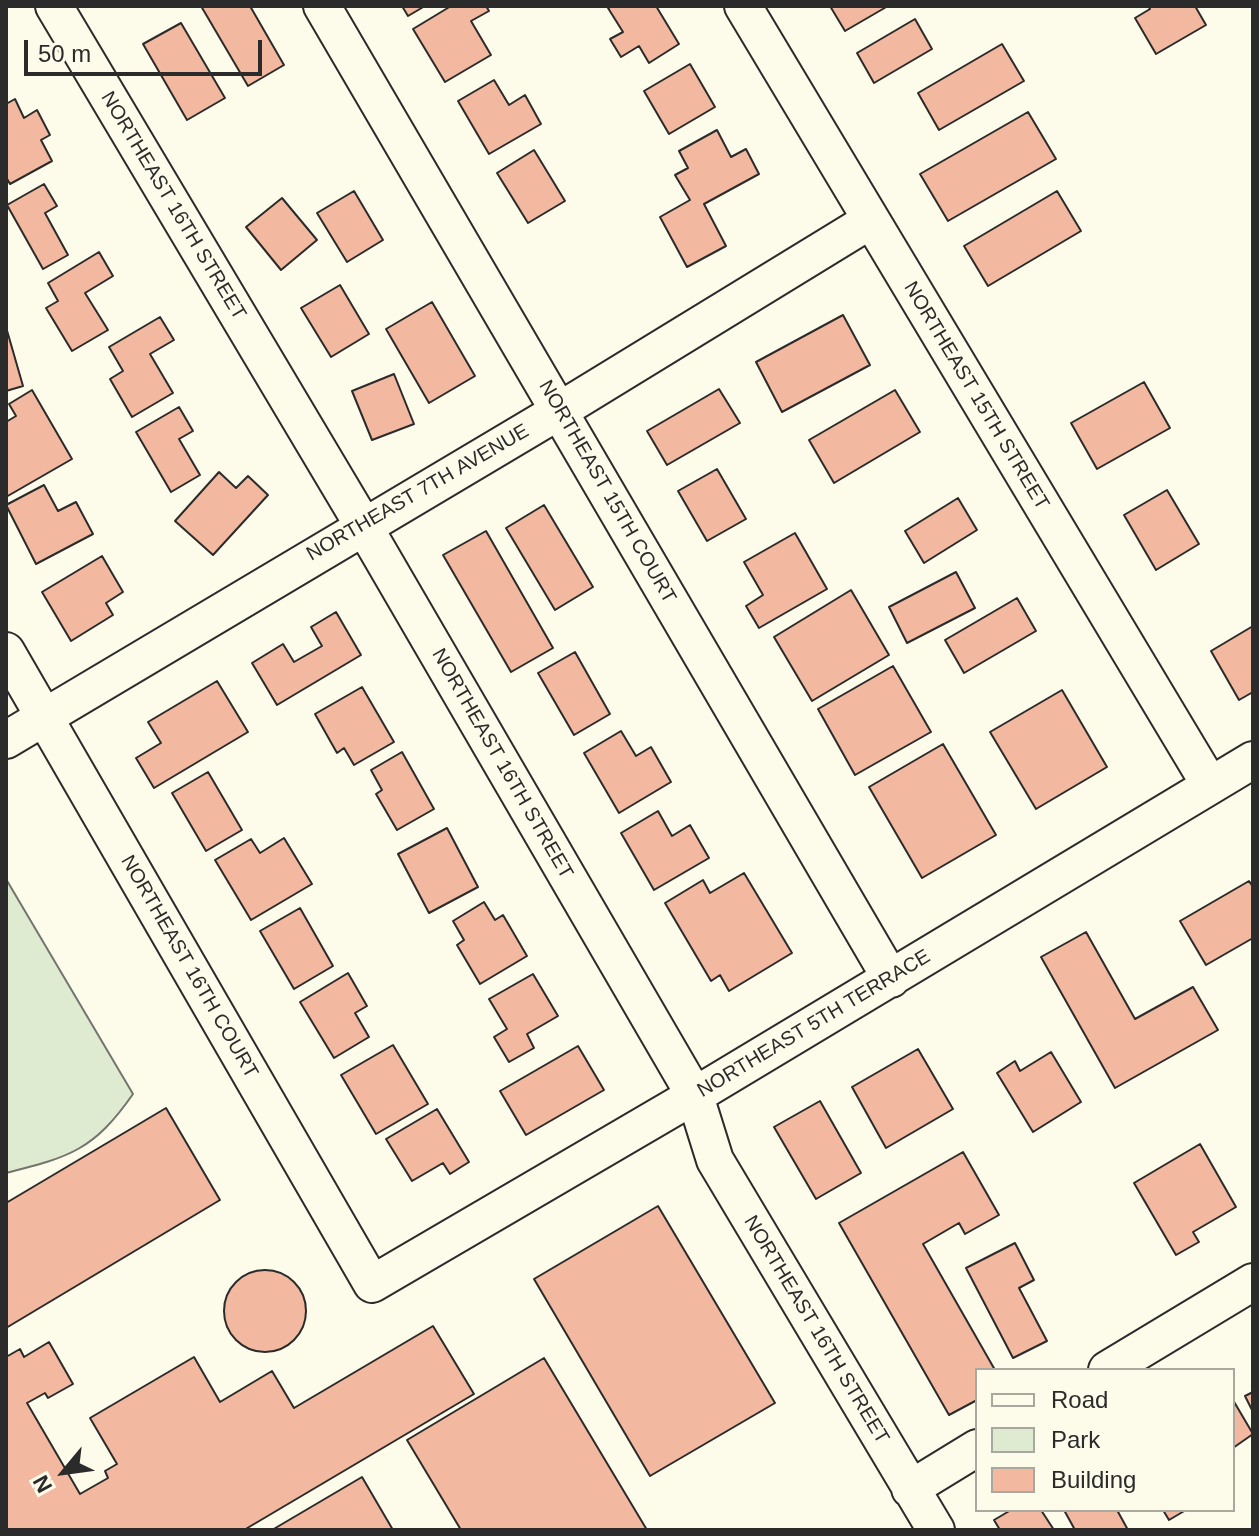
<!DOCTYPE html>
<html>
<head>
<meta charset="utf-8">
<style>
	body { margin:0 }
	#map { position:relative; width:1259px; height:1536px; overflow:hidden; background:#fdfbea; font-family:Helvetica,sans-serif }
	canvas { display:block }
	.frame { position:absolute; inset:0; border:8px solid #2b2b2b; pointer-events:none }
	.legend { position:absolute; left:975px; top:1368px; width:260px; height:144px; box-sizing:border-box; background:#fdfbea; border:2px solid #a9a89e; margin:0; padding:10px 14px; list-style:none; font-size:24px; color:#2b2b2b }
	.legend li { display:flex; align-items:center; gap:16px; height:40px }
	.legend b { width:40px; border:2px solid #a9a89e }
	.north { position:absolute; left:24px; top:1432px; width:80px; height:80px; -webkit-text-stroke:6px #fdfbea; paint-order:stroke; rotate:241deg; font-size:22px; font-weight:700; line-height:32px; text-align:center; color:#2b2b2b }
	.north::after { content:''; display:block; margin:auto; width:28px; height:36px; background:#2b2b2b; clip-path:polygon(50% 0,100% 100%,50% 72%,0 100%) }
	.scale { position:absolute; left:24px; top:40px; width:238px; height:36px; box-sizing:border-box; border:4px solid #2b2b2b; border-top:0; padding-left:10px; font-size:24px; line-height:28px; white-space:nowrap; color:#2b2b2b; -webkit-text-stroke:6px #fdfbea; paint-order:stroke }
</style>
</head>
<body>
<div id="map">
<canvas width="1259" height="1536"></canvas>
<div class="frame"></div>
<ul class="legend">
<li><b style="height:10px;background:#fdfbea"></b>Road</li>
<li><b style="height:22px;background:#deebd1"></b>Park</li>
<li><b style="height:22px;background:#f2b8a0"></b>Building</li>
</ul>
<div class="north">N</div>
<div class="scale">50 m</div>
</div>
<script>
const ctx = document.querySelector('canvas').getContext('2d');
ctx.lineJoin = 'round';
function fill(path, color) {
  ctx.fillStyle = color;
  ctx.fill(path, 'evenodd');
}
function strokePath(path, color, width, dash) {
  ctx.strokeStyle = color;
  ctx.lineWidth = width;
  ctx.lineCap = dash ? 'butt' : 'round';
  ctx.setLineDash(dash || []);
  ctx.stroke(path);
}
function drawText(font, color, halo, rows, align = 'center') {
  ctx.font = font + ' Helvetica,sans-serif';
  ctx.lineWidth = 6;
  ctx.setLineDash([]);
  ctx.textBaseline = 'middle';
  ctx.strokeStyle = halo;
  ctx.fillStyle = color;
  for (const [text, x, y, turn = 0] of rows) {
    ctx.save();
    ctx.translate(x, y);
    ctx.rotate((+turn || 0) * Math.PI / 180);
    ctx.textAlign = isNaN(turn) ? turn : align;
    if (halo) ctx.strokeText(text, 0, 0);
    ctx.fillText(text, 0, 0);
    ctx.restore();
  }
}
const green = new Path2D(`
	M6,879L133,1094C94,1150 70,1157 6,1173Z`);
fill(green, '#deebd1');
strokePath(green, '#74746e', 2);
const building = new Path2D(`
	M201,6H250L284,65L248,86Z
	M402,6H425L408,16Z
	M451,6H486L489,11L471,21L491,55L445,82L413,29Z
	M612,6H656L679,44L649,63L639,46L621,57L610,39L623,32L608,8Z
	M830,6H888L845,31Z
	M1148,6H1195L1206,25L1156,54L1135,18L1150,9Z
	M915,19L932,49L874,83L857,53Z
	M181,23L225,98L187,120L143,44Z
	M1002,44L1024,81L939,130L918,93Z
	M690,64L715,107L669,134L644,91Z
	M494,80L509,105L525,95L541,124L489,154L458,101Z
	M15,99L24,118L37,110L50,135L41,140L52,161L10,184L6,177V104Z
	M1028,112L1056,159L948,221L920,174Z
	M717,130L731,157L746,149L759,174L704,204L726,246L687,267L660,217L690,200L675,175L688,168L679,151Z
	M534,150L565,201L528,223L497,173Z
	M44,184L57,206L45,213L68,255L43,269L7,205Z
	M354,191L383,240L347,262L317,213Z
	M1057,191L1081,231L988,286L964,246Z
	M282,198L317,240L281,270L246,227Z
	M99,252L113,276L85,293L108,330L72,351L46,308L58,301L48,283Z
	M340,285L369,334L331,357L301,308Z
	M432,302L475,376L429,403L386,329Z
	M843,315L870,365L782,412L756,362Z
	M160,317L174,340L150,354L173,393L132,417L110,379L123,371L109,347Z
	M6,327L23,386L6,391Z
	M394,374L414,424L372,440L352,391Z
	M1144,382L1170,428L1097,469L1071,423Z
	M719,389L740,423L667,465L647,431Z
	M32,390L72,459L6,497V422L16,416L9,404Z
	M895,390L920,432L834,483L809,440Z
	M179,407L193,431L179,439L200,475L171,492L136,432Z
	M717,469L746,519L707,541L678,491Z
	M219,472L236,488L248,476L268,495L213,555L175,521Z
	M44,485L58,511L76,502L93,534L36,564L6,505Z
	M1167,490L1199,544L1156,570L1124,515Z
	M958,498L977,530L924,563L905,531Z
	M544,505L593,587L555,610L506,528Z
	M486,531L553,648L511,672L443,555Z
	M795,533L827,589L759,628L746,606L763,595L744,562Z
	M102,556L123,592L106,603L113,615L71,641L42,592Z
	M956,572L975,608L907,643L889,607Z
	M851,590L889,655L812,701L774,637Z
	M1017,598L1036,631L964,673L945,640Z
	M336,612L361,655L277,705L252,663L283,644L294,662L322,646L311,627Z
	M1253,626V692L1239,700L1211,651Z
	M575,652L610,714L574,735L538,673Z
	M893,666L931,732L855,775L818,709Z
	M217,681L248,732L154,788L136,758L161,743L148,722Z
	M362,687L394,742L354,765L344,748L337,753L315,714Z
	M1062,690L1107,767L1036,809L990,732Z
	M621,731L636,756L651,747L671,782L619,813L584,753Z
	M943,744L996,835L922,878L869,787Z
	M402,752L434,809L397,830L376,794L382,790L371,770Z
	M208,772L242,830L206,851L172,793Z
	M658,811L672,836L690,825L709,858L654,890L621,833Z
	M447,828L478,887L429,913L398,854Z
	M284,838L312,884L251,920L215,860L251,839L260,853Z
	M744,873L792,953L729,991L720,975L711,981L665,903L703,880L710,893Z
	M1249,881L1253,887V938L1206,965L1180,921Z
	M484,902L495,920L503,915L527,956L480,984L457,945L464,940L453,921Z
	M300,908L333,966L294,989L260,931Z
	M1086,932L1135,1019L1193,987L1218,1030L1115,1088L1041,957Z
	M348,973L367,1006L355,1013L369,1037L334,1058L300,1002Z
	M533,974L558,1016L527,1034L534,1048L509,1062L494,1037L507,1029L489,999Z
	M393,1045L428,1104L376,1134L341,1075Z
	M578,1046L604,1090L526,1135L500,1091Z
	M918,1049L953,1109L886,1148L852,1087Z
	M1051,1052L1081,1102L1033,1132L997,1073L1015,1061L1020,1071Z
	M820,1101L861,1173L816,1199L774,1127Z
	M166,1108L220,1200L6,1328V1203Z
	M437,1109L469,1162L450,1174L443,1163L412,1181L386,1139Z
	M1200,1144L1236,1207L1193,1232L1199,1242L1176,1255L1134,1183Z
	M963,1152L999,1215L965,1234L959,1223L923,1244L995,1370H977V1400L949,1415L839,1223Z
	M658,1206L775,1403L650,1476L534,1279Z
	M1015,1243L1034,1280L1019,1288L1047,1341L1013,1358L966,1268Z
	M224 1311a41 41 0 1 1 82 0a41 41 0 1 1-82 0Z
	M433,1326L474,1394L244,1530H6V1357L20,1349L24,1357L49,1342L73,1384L48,1398L45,1393L27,1403L80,1494L108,1478L105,1471L117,1464L90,1418L194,1357L220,1402L272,1371L294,1408Z
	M544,1358L647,1530H461L407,1440Z
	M1253,1392V1412L1245,1396Z
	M1233,1400L1253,1434L1233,1448Z
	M362,1477L393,1530H272Z
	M1011,1510H1041L1054,1530H1000L994,1520Z
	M1064,1510H1117L1128,1530H1075Z
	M1163,1510H1186L1169,1520Z`);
fill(building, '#f2b8a0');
strokePath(building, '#2b2b2b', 2);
const minor = new Path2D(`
	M54,6L363,525L695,1096L715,1160L936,1530
	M322,6L891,979
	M743,6L1210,785
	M6,651L372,1284L709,1087L1253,760
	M6,740L559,411L871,220
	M1107,1370L1253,1282
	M910,1489L977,1448`);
strokePath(minor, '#2b2b2b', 40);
strokePath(minor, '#fdfbea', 36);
drawText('20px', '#2b2b2b', '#fdfbea', [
	["NORTHEAST 16TH STREET",173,206,59],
	["NORTHEAST 15TH STREET",976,396,59],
	["NORTHEAST 15TH COURT",607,492,60],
	["NORTHEAST 7TH AVENUE",418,493,-30],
	["NORTHEAST 16TH STREET",502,764,60],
	["NORTHEAST 16TH COURT",189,967,60],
	["NORTHEAST 5TH TERRACE",814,1024,-31],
	["NORTHEAST 16TH STREET",816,1330,59]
]);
</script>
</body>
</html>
